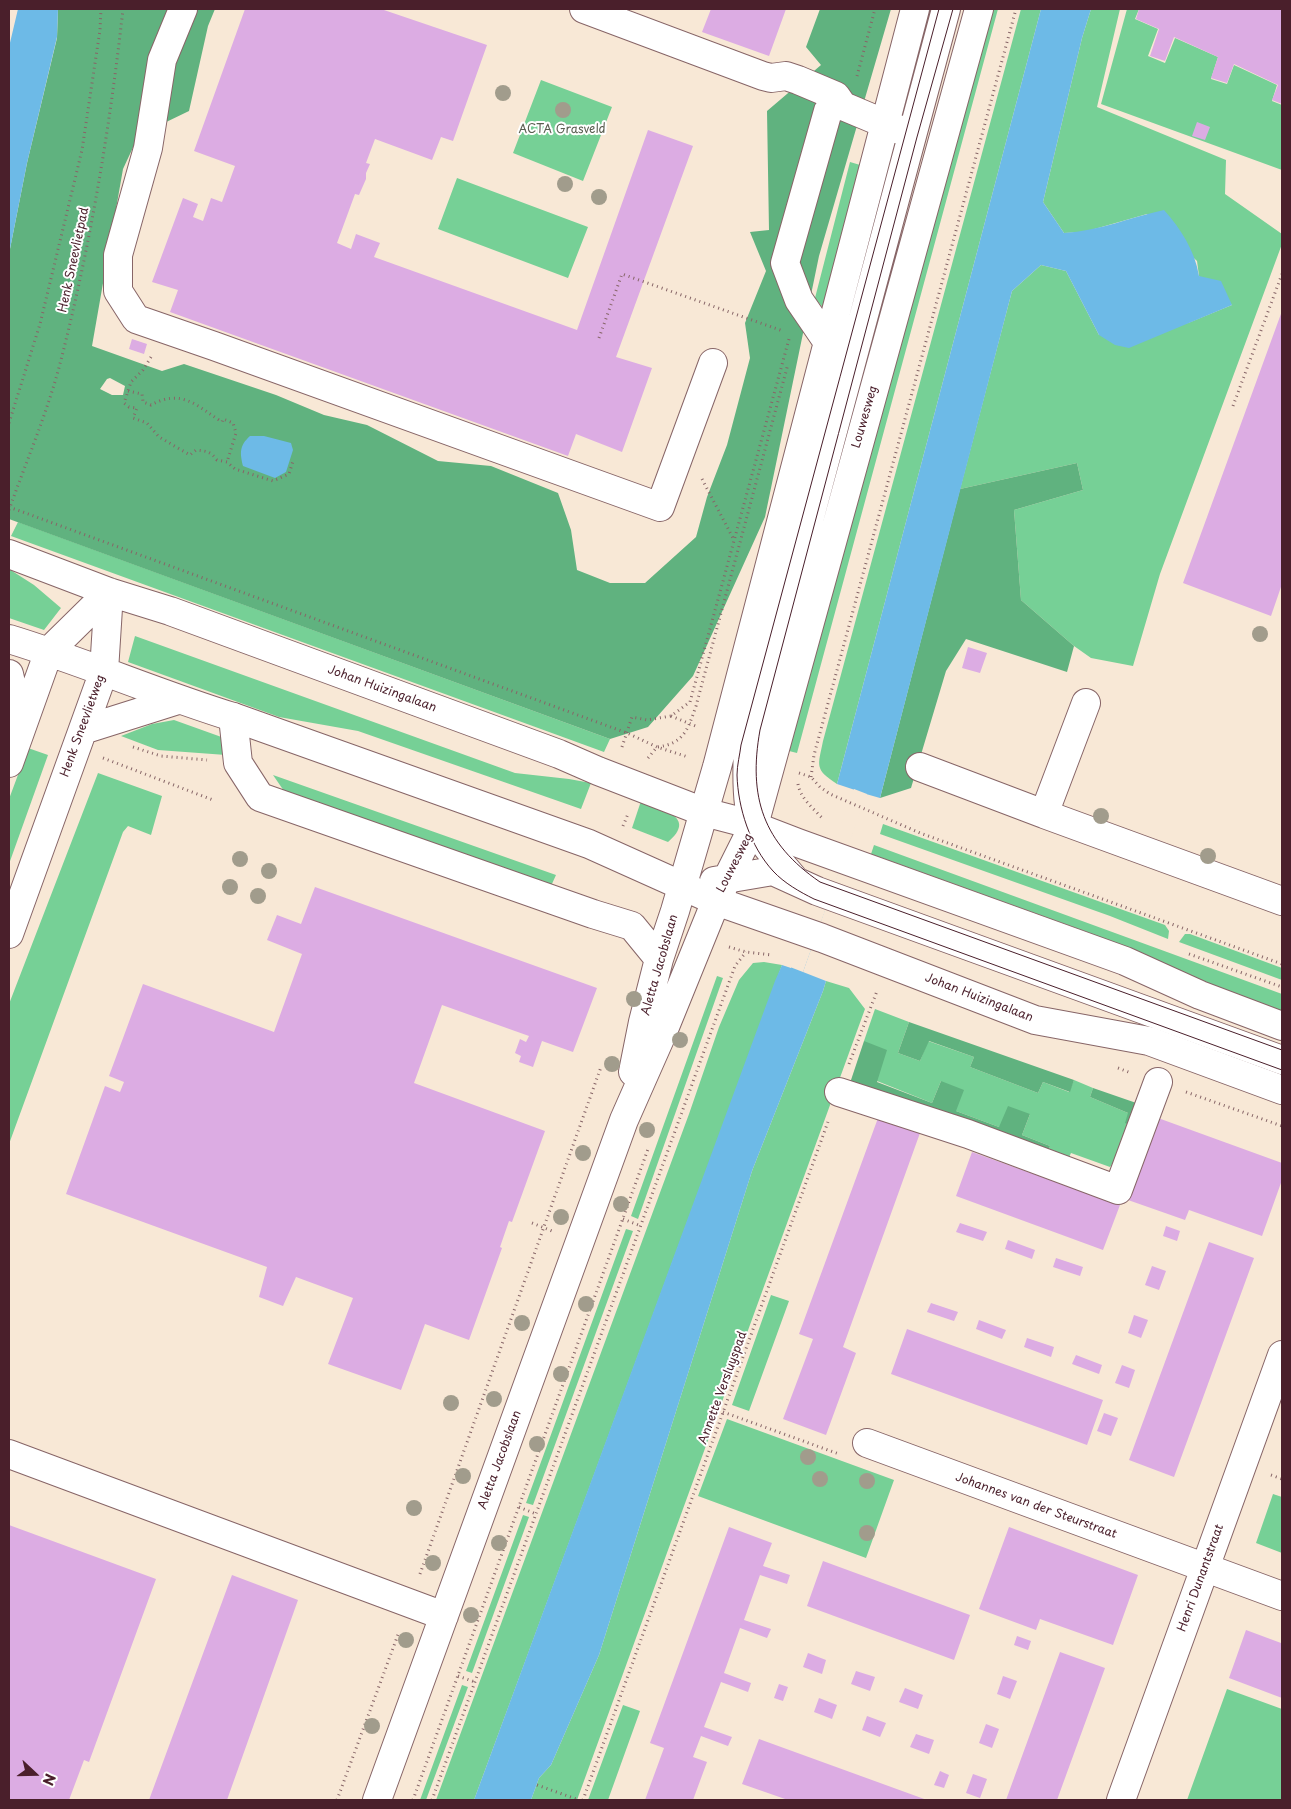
<!DOCTYPE html>
<html>
<head>
<meta charset="utf-8">
<style>
	body { margin:0 }
	#map { position:relative; width:1291px; height:1809px; overflow:hidden; background:#f8e8d6; font-family:"Playpen Sans",sans-serif }
	canvas { display:block }
	.frame { position:absolute; inset:0; border:10px solid #4a1f2b; pointer-events:none }
	.north { position:absolute; left:10px; top:1749px; width:50px; height:50px; -webkit-text-stroke:4px #fff; paint-order:stroke; rotate:111deg; font-size:14px; font-weight:700; line-height:20px; text-align:center; color:#4a1f2b }
	.north::after { content:''; display:block; margin:auto; width:18px; height:22px; background:#4a1f2b; clip-path:polygon(50% 0,100% 100%,50% 72%,0 100%) }
</style>
</head>
<body>
<div id="map">
<canvas width="1291" height="1809"></canvas>
<div class="frame"></div>
<div class="north">N</div>
</div>
<script>
const ctx = document.querySelector('canvas').getContext('2d');
ctx.lineJoin = 'round';
function fill(path, color) {
  ctx.fillStyle = color;
  ctx.fill(path, 'evenodd');
}
function strokePath(path, color, width, dash) {
  ctx.strokeStyle = color;
  ctx.lineWidth = width;
  ctx.lineCap = dash ? 'butt' : 'round';
  ctx.setLineDash(dash || []);
  ctx.stroke(path);
}
function drawText(font, color, halo, rows, align = 'center') {
  ctx.font = font + ' "Playpen Sans",sans-serif';
  ctx.lineWidth = 4;
  ctx.setLineDash([]);
  ctx.textBaseline = 'middle';
  ctx.strokeStyle = halo;
  ctx.fillStyle = color;
  for (const [text, x, y, turn = 0] of rows) {
    ctx.save();
    ctx.translate(x, y);
    ctx.rotate((+turn || 0) * Math.PI / 180);
    ctx.textAlign = isNaN(turn) ? turn : align;
    if (halo) ctx.strokeText(text, 0, 0);
    ctx.fillText(text, 0, 0);
    ctx.restore();
  }
}
fill(new Path2D(`
	M987,9H998L797,753L785,750Z
	M1021,9H1041L837,784C814,769 818,766 823,741Z
	M1091,9H1120L1097,107L1226,160L1225,194L1282,234V244L1160,574L1133,666L1091,658L1074,646L1021,600L1014,510L1083,490L1077,463L960,489L1012,291L1041,265L1066,271L1099,335L1188,323L1232,305L1199,276L1197,261L1147,214L1084,232L1064,233L1043,202L1082,38Z
	M1127,9H1139L1135,19L1158,29L1148,56L1165,63L1175,38L1218,57L1211,79L1227,84L1234,65L1277,85L1272,101L1282,105V170L1101,104Z
	M541,80L612,107L583,181L513,153Z
	M850,162L867,167L828,314L815,298Z
	M457,178L588,227L568,278L438,229Z
	M18,522L610,739L604,752L11,536Z
	M9,569L34,585L61,608L44,630L9,618Z
	M135,636L515,773L569,779L591,783L581,809L358,731L279,717L128,662Z
	M174,720L227,739L226,755L158,750L121,736L152,724Z
	M28,748L48,755L9,864V799Z
	M98,773L162,796L151,835L128,826L123,832L9,1144V1004Z
	M273,775L556,875L551,886L284,791Z
	M641,801C661,809 698,817 668,842L632,828Z
	M883,824L1165,925L1169,931L1168,939L1110,916L880,834Z
	M874,845L1282,994V1016L1203,987L1090,933L871,854Z
	M1185,934H1190L1282,968V980L1179,942Z
	M764,962L782,965L474,1800H436L689,1114L719,1027L739,980L753,963Z
	M717,976L723,978L638,1219L631,1216Z
	M826,981L849,988L865,1009L577,1800H531L539,1778L551,1765L599,1655L752,1171L823,991Z
	M875,1009L909,1022L898,1053L920,1061L928,1041L974,1057L970,1067L1038,1093L1043,1082L1069,1092L1074,1080L1093,1088L1090,1097L1128,1113L1137,1128L1110,1167L1071,1153L1066,1164L1046,1157L1050,1146L1022,1135L1030,1114L999,1127L956,1111L941,1081L932,1103L877,1081L864,1041Z
	M626,1229L633,1231L533,1505L526,1503Z
	M771,1295L789,1301L749,1411L732,1405Z
	M727,1419L894,1480L866,1558L698,1496Z
	M1273,1494L1282,1497V1553L1256,1543Z
	M523,1515L529,1517L472,1673L466,1671Z
	M462,1685L468,1687L426,1800H420Z
	M1227,1689L1282,1709V1800H1187Z
	M623,1705L640,1711L608,1800H588Z`), '#76d096');
fill(new Path2D(`
	M58,9H215L208,26L189,111L160,125L136,141L123,169L92,346L162,371L184,364L276,395L324,415L367,425L438,461L491,466L558,493L571,530L577,570L610,583H645L696,537L707,497L727,445L750,358L745,323L766,271L750,232L769,230L767,111L821,65L806,47L820,9H891L819,256L765,517L693,676L648,727L610,739L9,519V254L27,163L57,38ZM110,378L125,386L123,395H112L100,389L107,379Z
	M1077,463L1083,490L1014,510L1021,600L1074,646L1067,672L966,639L946,671L911,788L880,798L960,489Z
	M909,1022L1074,1080L1070,1092L1043,1082L1038,1093L970,1067L974,1057L929,1041L920,1061L898,1053Z
	M864,1041L887,1050L877,1082L932,1103L941,1081L964,1090L956,1111L999,1127L1008,1106L1030,1114L1022,1135L1050,1146L1046,1157L849,1086Z
	M1093,1088L1145,1106L1137,1128L1125,1123L1128,1113L1090,1097Z`), '#60b27f');
fill(new Path2D(`
	M18,9H58L57,37L27,163L9,254V47Z
	M1041,9H1091L1082,38L1043,202L1064,233C1099,231 1131,217 1164,210C1181,229 1195,251 1199,276L1221,281L1232,305L1129,348L1115,345L1099,335L1066,271L1041,265L1012,291L880,798L866,794L803,972L826,981L823,991L752,1171L599,1655L551,1765L539,1778L531,1800H474L775,981L782,965L791,968L855,790L837,784Z
	M250,436H264L291,443L293,450L286,472L275,478L243,466C240,453 239,446 250,436Z`), '#6dbae7');
fill(new Path2D(`
	M854,789L867,794L803,972L790,967Z`), '#f8e8d6');
fill(new Path2D(`
	M245,9H381L487,45L453,141L441,137L432,160L375,139L366,163L370,164L366,173V179L359,195L355,194L337,243L351,249L356,234L380,243L374,257L577,330L648,130L693,146L616,357L652,368L622,452L576,434L568,456L170,312L178,290L152,282L183,198L198,204L193,217L203,221L211,198L222,202L235,166L194,151Z
	M711,9H786L769,56L702,32Z
	M1139,9H1282V104L1272,100L1278,85L1234,64L1227,83L1211,78L1218,57L1174,37L1165,61L1150,56L1159,29L1136,19Z
	M1197,122L1210,127L1205,140L1192,136Z
	M1282,311V584L1271,616L1183,583Z
	M132,339L147,344L144,354L129,349Z
	M968,647L987,653L980,673L962,668Z
	M315,887L597,988L573,1052L542,1041L533,1067L519,1062L521,1056L515,1053L520,1039L526,1042L529,1036L442,1005L414,1083L545,1131L512,1222L509,1221L500,1247L502,1248L469,1340L425,1324L401,1390L328,1364L353,1298L296,1277L283,1306L259,1297L267,1267L66,1194L105,1086L120,1092L124,1082L109,1076L143,984L274,1032L302,954L267,940L277,915L301,924Z
	M878,1118L920,1133L843,1347L856,1353L826,1435L783,1419L813,1339L799,1334Z
	M1158,1118L1282,1163V1180L1262,1236L1189,1210L1185,1220L1128,1200Z
	M972,1152L1120,1205L1103,1250L956,1196Z
	M960,1223L987,1232L983,1241L956,1232Z
	M1166,1226L1180,1231L1177,1241L1163,1236Z
	M1008,1240L1035,1250L1032,1259L1005,1249Z
	M1209,1242L1254,1258L1174,1477L1129,1460Z
	M1056,1258L1083,1267L1080,1276L1053,1267Z
	M1152,1266L1166,1271L1159,1290L1145,1285Z
	M931,1303L958,1312L954,1321L927,1312Z
	M1134,1315L1148,1320L1141,1338L1128,1333Z
	M979,1320L1006,1330L1002,1339L976,1329Z
	M907,1329L1103,1400L1087,1445L891,1374Z
	M1027,1338L1054,1347L1051,1357L1024,1347Z
	M1076,1355L1102,1365L1099,1374L1072,1364Z
	M1122,1365L1135,1370L1129,1388L1115,1383Z
	M1104,1413L1118,1418L1111,1436L1097,1431Z
	M9,1525L156,1579L89,1762L84,1760L69,1800H9Z
	M729,1527L772,1543L763,1566L790,1575L787,1584L760,1575L744,1620L771,1629L767,1638L740,1628L724,1673L751,1683L748,1692L721,1682L704,1727L732,1737L728,1746L701,1736L693,1757L707,1762L693,1800H645L664,1748L650,1743Z
	M1009,1527L1138,1575L1113,1645L1040,1619L1036,1630L979,1609Z
	M823,1561L970,1615L954,1660L807,1606Z
	M232,1575L298,1600L227,1800H149Z
	M1246,1630L1281,1643L1282,1640V1698L1229,1678Z
	M1017,1636L1031,1641L1028,1650L1014,1645Z
	M1060,1652L1105,1668L1096,1693L1057,1800H1006Z
	M808,1653L826,1660L822,1674L803,1667Z
	M856,1671L875,1677L870,1691L851,1684Z
	M1003,1676L1017,1681L1010,1699L997,1694Z
	M779,1684L788,1687L783,1701L774,1698Z
	M905,1688L923,1695L918,1709L899,1702Z
	M819,1698L837,1705L832,1719L814,1712Z
	M867,1716L886,1723L880,1737L862,1730Z
	M986,1724L999,1729L992,1748L979,1743Z
	M916,1734L934,1740L929,1754L910,1747Z
	M759,1739L927,1800H788L742,1784Z
	M940,1771L949,1775L944,1788L934,1785Z
	M973,1774L987,1779L980,1798L966,1793Z`), '#dcace3');
const minor = new Path2D(`
	M183,9L162,60L148,148L118,255V291L136,319L214,346L660,507L713,363
	M584,9L763,76L771,78L786,76L798,80L836,96L843,106L900,130
	M827,341L799,300L785,263L828,111
	M1086,703L1044,814L1282,901
	M233,717L238,763L260,797L593,914L632,926L659,959
	M920,767L1044,814
	M794,879C782,864 761,843 754,826C746,807 747,769 748,748L946,9
	M714,881L773,871L817,891L1282,1060
	M633,1072L643,1022L659,959L675,911L717,767L915,9
	M839,1092L968,1134L1118,1190L1158,1082
	M867,1443L1282,1596
	M9,1454L444,1616
	M377,1800L624,1120L662,1034L716,901L754,825L979,9
	M1121,1800L1282,1355`);
const major = new Path2D(`
	M9,554L109,592L170,611L559,754L598,771L704,812L746,823L798,843L1125,961L1200,995L1282,1026
	M9,639C85,662 158,694 233,717L589,844L716,901L822,938L1035,1020L1149,1041L1282,1090
	M9,674L21,728
	M83,730L178,700
	M9,763L49,651L109,592
	M9,934L104,671L109,592`);
strokePath(minor, '#876567', 30);
strokePath(major, '#876567', 30);
strokePath(new Path2D(`
	M857,76L875,9
	M599,338L622,274L783,331
	M151,357L143,370L131,382L124,403L129,407L137,408L133,418L147,423L159,437L190,455L196,450C207,451 211,452 217,460L227,462L235,469L273,481L289,474L293,461
	M128,391L142,394L143,402L151,405C182,388 197,406 222,422L223,419L233,423L236,433L227,462
	M1233,406L1282,274
	M9,423L40,324L82,150L100,30L101,9
	M702,479L734,540
	M9,507L627,733L657,747L688,757
	M9,510C27,459 49,409 62,356C91,242 110,126 123,9
	M671,716L698,727
	M133,747L161,756L207,760
	M622,747L632,717L647,720L671,716L690,702L789,339
	M103,758L213,800
	M648,758L657,747C684,744 688,729 696,706L788,364
	M799,773L811,777L820,787L830,794L920,833L1282,964
	M811,777L814,755L1016,9
	M798,784C800,798 814,809 823,819
	M623,826L628,814
	M729,947L746,952L772,955
	M1189,954L1282,987
	M849,1064L877,991
	M1118,1068L1131,1073
	M1186,1092L1282,1126
	M623,1219L641,1226
	M532,1223L552,1231
	M723,1412L839,1454
	M1271,1475L1282,1479
	M519,1507L536,1514
	M420,1574L601,1067
	M458,1676L475,1682
	M537,1785L579,1800
	M337,1800L399,1632
	M413,1800L648,1149
	M432,1800L735,966L746,952
	M583,1800L829,1119`), '#876567', 3, [1, 4]);
strokePath(minor, '#fff', 28);
strokePath(major, '#fff', 28);
strokePath(new Path2D(`
	M939,9L741,745C740,754 737,765 737,775C738,808 750,846 773,871C784,883 800,892 814,899L1282,1070
	M953,9L917,137L760,730C748,797 763,843 820,882L1282,1050`), '#4a1f2b', 1);
ctx.fillStyle = '#a19c8c';
for (const [x, y] of [
	[503,93],
	[563,110],
	[565,184],
	[599,197],
	[1260,634],
	[1101,816],
	[1208,856],
	[240,859],
	[269,871],
	[230,887],
	[258,896],
	[634,999],
	[680,1040],
	[612,1064],
	[647,1130],
	[583,1153],
	[621,1204],
	[561,1217],
	[586,1304],
	[522,1323],
	[561,1374],
	[494,1399],
	[451,1403],
	[537,1444],
	[808,1457],
	[463,1476],
	[820,1479],
	[867,1481],
	[414,1508],
	[867,1533],
	[499,1543],
	[433,1563],
	[471,1615],
	[406,1640],
	[372,1726]
]) {
  ctx.beginPath();
  ctx.arc(x, y, 8, 0, 2 * Math.PI);
  ctx.fill();
}
drawText('12px', '#595d50', '#fff', [
	["ACTA Grasveld",562,130]
]);
drawText('12px', '#4a1f2b', '#fff', [
	["Henk Sneevlietpad",74,260,-78],
	["Louwesweg",865,417,-74],
	["Johan Huizingalaan",382,689,20],
	["Henk Sneevlietweg",83,726,-70],
	["Louwesweg",735,863,-63],
	["Aletta Jacobslaan",660,965,-74],
	["Johan Huizingalaan",979,998,21],
	["Annette Versluyspad",723,1388,-70],
	["Aletta Jacobslaan",500,1460,-70],
	["Johannes van der Steurstraat",1036,1506,20],
	["Henri Dunantstraat",1201,1578,-70]
]);
</script>
</body>
</html>
